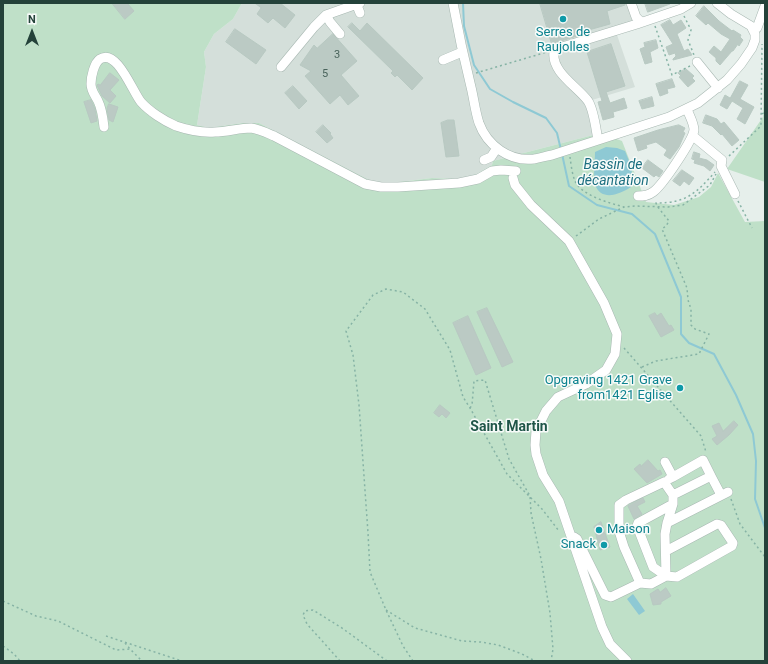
<!DOCTYPE html>
<html>
<head>
<meta charset="utf-8">
<style>
	body { margin:0 }
	#map { position:relative; width:768px; height:664px; overflow:hidden; background:#e6efeb; font-family:Roboto,sans-serif }
	canvas { display:block }
	.frame { position:absolute; inset:0; border:4px solid #24423a; pointer-events:none }
	.north { position:absolute; left:12px; top:12px; width:40px; height:40px; -webkit-text-stroke:3px #f7fbf9; paint-order:stroke; rotate:0deg; font-size:11px; font-weight:700; line-height:16px; text-align:center; color:#24423a }
	.north::after { content:''; display:block; margin:auto; width:14px; height:18px; background:#24423a; clip-path:polygon(50% 0,100% 100%,50% 72%,0 100%) }
</style>
</head>
<body>
<div id="map">
<canvas width="768" height="664"></canvas>
<div class="frame"></div>
<div class="north">N</div>
</div>
<script>
const ctx = document.querySelector('canvas').getContext('2d');
ctx.lineJoin = 'round';
function fill(path, color) {
  ctx.fillStyle = color;
  ctx.fill(path, 'evenodd');
}
function strokePath(path, color, width, dash) {
  ctx.strokeStyle = color;
  ctx.lineWidth = width;
  ctx.lineCap = dash ? 'butt' : 'round';
  ctx.setLineDash(dash || []);
  ctx.stroke(path);
}
function drawText(font, color, halo, rows, align = 'center') {
  ctx.font = font + ' Roboto,sans-serif';
  ctx.lineWidth = 3;
  ctx.setLineDash([]);
  ctx.textBaseline = 'middle';
  ctx.strokeStyle = halo;
  ctx.fillStyle = color;
  for (const [text, x, y, turn = 0] of rows) {
    ctx.save();
    ctx.translate(x, y);
    ctx.rotate((+turn || 0) * Math.PI / 180);
    ctx.textAlign = isNaN(turn) ? turn : align;
    if (halo) ctx.strokeText(text, 0, 0);
    ctx.fillText(text, 0, 0);
    ctx.restore();
  }
}
fill(new Path2D(`
	M242,3H627L634,25L617,35L635,87L592,100L601,133L493,161L492,165L477,174L458,179L432,178L384,184L368,180L259,123H243L209,128L197,125L206,67L204,52L214,34L233,19Z`), '#d4dfda');
fill(new Path2D(`
	M3,3H242L233,19L214,34L204,52L206,67L197,125L209,128L243,123H259L369,180L384,184L432,178L458,179L477,174L492,165L493,161L601,133L622,141L646,202L674,205L699,197L711,187L718,173L745,222L765,221V661H3Z
	M765,20V182L727,169L763,117Z`), '#bfe0c8');
fill(new Path2D(`
	M606,147L617,148L625,151L632,168L631,187C620,194 602,202 595,185C593,178 595,160 595,152Z
	M633,594L645,611L639,615L627,599Z`), '#8ec9d4');
strokePath(new Path2D(`
	M463,3L464,26L474,65L490,89L513,102L546,118L557,133L561,150
	M562,154L569,186L597,205L632,214L655,234L681,297V334L689,343L714,354L736,395L753,434L756,461L755,499L765,528`), '#8ec9d4', 2);
const building = new Path2D(`
	M112,3H127L134,11L125,19Z
	M255,3H280L295,15L285,28L273,18L268,23L257,14L261,8Z
	M540,3H625V5L607,11L610,24L585,31L586,33L552,44Z
	M645,3H670V4L648,12Z
	M704,6L719,21L732,31L733,30L741,35L740,37L743,40L739,46L738,44L733,51H732L720,65L716,61V58L709,52L714,46L721,52L730,39L721,34L708,23L706,25L696,16Z
	M670,20L673,25L681,20L686,28L677,34L684,51L688,49L692,55L673,60V59L676,56L675,53L669,55L666,47L673,44L661,25Z
	M352,23L360,31L367,23L423,78L412,90L397,75L395,77L391,73L393,71L348,27Z
	M235,29L266,50L256,64L226,42Z
	M333,34L357,61L341,75L359,96L348,105L340,95L330,104L305,76L311,71L300,65L314,45L317,48Z
	M656,40L658,48L650,52L652,62L645,64L640,49L645,47L644,43Z
	M611,44L625,86L606,92L610,103L624,98L627,108L613,112L614,117L603,120L598,102L602,101L587,52Z
	M686,69L694,76L692,78L695,81L688,87L679,77L681,76L678,73Z
	M110,73L119,80L110,90L116,96L110,103L102,96L97,85L98,84L100,85Z
	M672,79L675,87L667,89L668,93L660,96L656,84Z
	M740,81L748,85L740,99L754,107L745,124L737,119L743,108L732,101L727,109L720,105L725,95L730,98Z
	M293,86L307,101L299,109L285,93Z
	M652,97L654,106L642,109L639,101Z
	M91,100L95,109L97,121L91,123L84,102Z
	M109,104L118,107L113,122L109,120L107,109Z
	M706,115L717,119L721,124L724,122L739,140L732,146L722,134L721,135L712,126L703,123Z
	M448,120H454L459,156L446,157L441,123Z
	M323,125L331,133L330,134L333,138L327,143L316,132Z
	M679,125L685,128L683,132L685,133L679,147L670,159L664,155L667,150L656,142L646,145L647,148L638,151L634,138L658,130Z
	M694,152L700,154L699,158L707,160L714,165L710,171L704,166L694,163L695,160L692,159Z
	M648,160L663,171L659,177L656,175L654,177L642,168Z
	M682,170L694,178L689,185L684,181L680,186L673,181Z
	M487,308L513,362L502,367L477,312Z
	M655,313L657,316L661,313L669,326L671,325L674,330L661,337L649,316Z
	M468,316L491,368L476,375L453,323Z
	M440,405L450,413L446,418L442,414L439,417L434,413Z
	M734,421L738,425L729,435L717,445L712,439L717,436L712,426L719,423L723,431Z
	M648,460L658,471L660,470L662,474L647,483L634,469L640,464L641,466Z
	M643,498L645,502L637,506L642,514L634,519L628,506Z
	M601,522L610,547L600,550L594,527Z
	M666,588L671,596L661,602V604L653,605L650,594L658,589L660,592Z`);
fill(building, '#bbcac4');
strokePath(building, '#b8c9c2', 1);
const minor = new Path2D(`
	M356,3L360,13
	M453,3C458,31 464,59 471,87C474,99 475,111 479,123C487,145 509,162 534,159C540,158 546,156 552,155L669,117L698,103L727,80L741,64L752,48L755,40V34L751,26L731,14L717,3
	M631,3L636,17L641,22
	M326,15L330,22L340,34
	M753,29L757,28L765,6
	M443,60L462,52
	M697,62L718,88
	M281,67L314,27L326,15L360,3
	M104,127C103,118 102,109 98,101C95,95 91,91 91,84C91,77 94,63 100,59C117,48 133,93 141,102C149,111 164,121 176,126C188,130 202,133 215,132C227,132 239,128 251,128C259,129 267,133 274,136L365,184L381,187H398L459,183L478,179L492,171L501,170L516,171
	M693,136L722,160L721,166L735,194
	M598,140C596,130 594,110 588,101C578,87 551,72 554,52L559,48L637,24L681,9L691,3
	M484,160L491,157L497,148
	M513,178L515,185L531,205L569,241L604,303L617,334L615,354L606,370L586,384L558,397L546,411L536,431L535,445L536,454L543,475L559,501L602,627L610,644L627,661
	M638,196C643,196 648,196 653,192C662,186 693,140 694,130C694,123 689,115 687,109
	M665,462L673,477L669,479
	M673,477L703,460L711,476
	M673,495L711,476L721,495
	M667,523L728,492
	M574,537L577,539L605,595L611,597L640,583L624,547L619,531V505L626,500L664,482L673,495V504L667,523L665,534L666,576L651,584L640,583
	M666,551L717,524L721,525L733,543L732,546L677,577L666,576L653,567L637,526L638,523L673,504`);
strokePath(minor, '#a8b8b2', 10);
strokePath(new Path2D(`
	M684,16L691,30L688,40L694,55
	M655,26L672,75L690,66
	M476,73L547,52
	M762,114L765,112
	M729,156L761,126L762,44
	M570,157C571,164 572,174 575,181C582,196 610,203 624,207
	M738,201L752,228
	M576,236L599,219L624,207L635,206L668,207L683,205L710,185L716,174
	M624,348L701,436L706,452
	M642,367L656,361L699,354L709,334L695,329L691,325V309L688,300L687,288L662,229L666,226L669,221L657,206L656,203C687,203 696,193 715,172
	M470,408L472,405L474,381L485,380L509,459L530,496L531,513L541,559L550,613L553,649L551,661
	M731,499L740,524L765,557
	M3,601L36,616L58,621L116,650L130,649L142,661
	M386,610L415,628L462,641L481,642L498,645L522,654L535,661
	M106,636L182,661
	M125,643L130,649
	M3,646L14,654L20,661
	M340,661L307,624L303,615L305,611L313,610L342,628L387,661
	M413,661L403,646L386,610L370,572L368,533L359,405L353,355L346,331L373,295L386,289L403,292L425,309L450,350L463,397L470,408L507,474L542,509L559,531H560`), '#86b3a5', 1.5, [2, 3]);
strokePath(minor, '#fff', 9);
for (const [x, y, r, color] of [
	[563,19,4,"#0f9aa8"],
	[680,388,4,"#0f9aa8"],
	[599,530,4,"#0f9aa8"],
	[604,545,4,"#0f9aa8"]
]) {
  const dot = new Path2D();
  dot.arc(x, y, r, 0, 2 * Math.PI);
  ctx.fillStyle = color;
  ctx.fill(dot);
  strokePath(dot, '#f7fbf9', 1.5);
}
drawText('11px', '#4a645c', null, [
	["3",337,55],
	["5",325,74]
]);
drawText('13px', '#0d838f', '#f7fbf9', [
	["Serres de",563,33,"center"],
	["Raujolles",563,48,"center"],
	["Opgraving 1421 Grave",672,381],
	["from1421 Eglise",672,396],
	["Maison",607,530,"left"],
	["Snack",596,545]
], 'right');
drawText('italic 14px', '#1c6f80', '#f7fbf9', [
	["Bassin de",613,165],
	["décantation",613,181]
]);
drawText('bold 14px', '#1f5548', '#f7fbf9', [
	["Saint Martin",509,427]
]);
</script>
</body>
</html>
